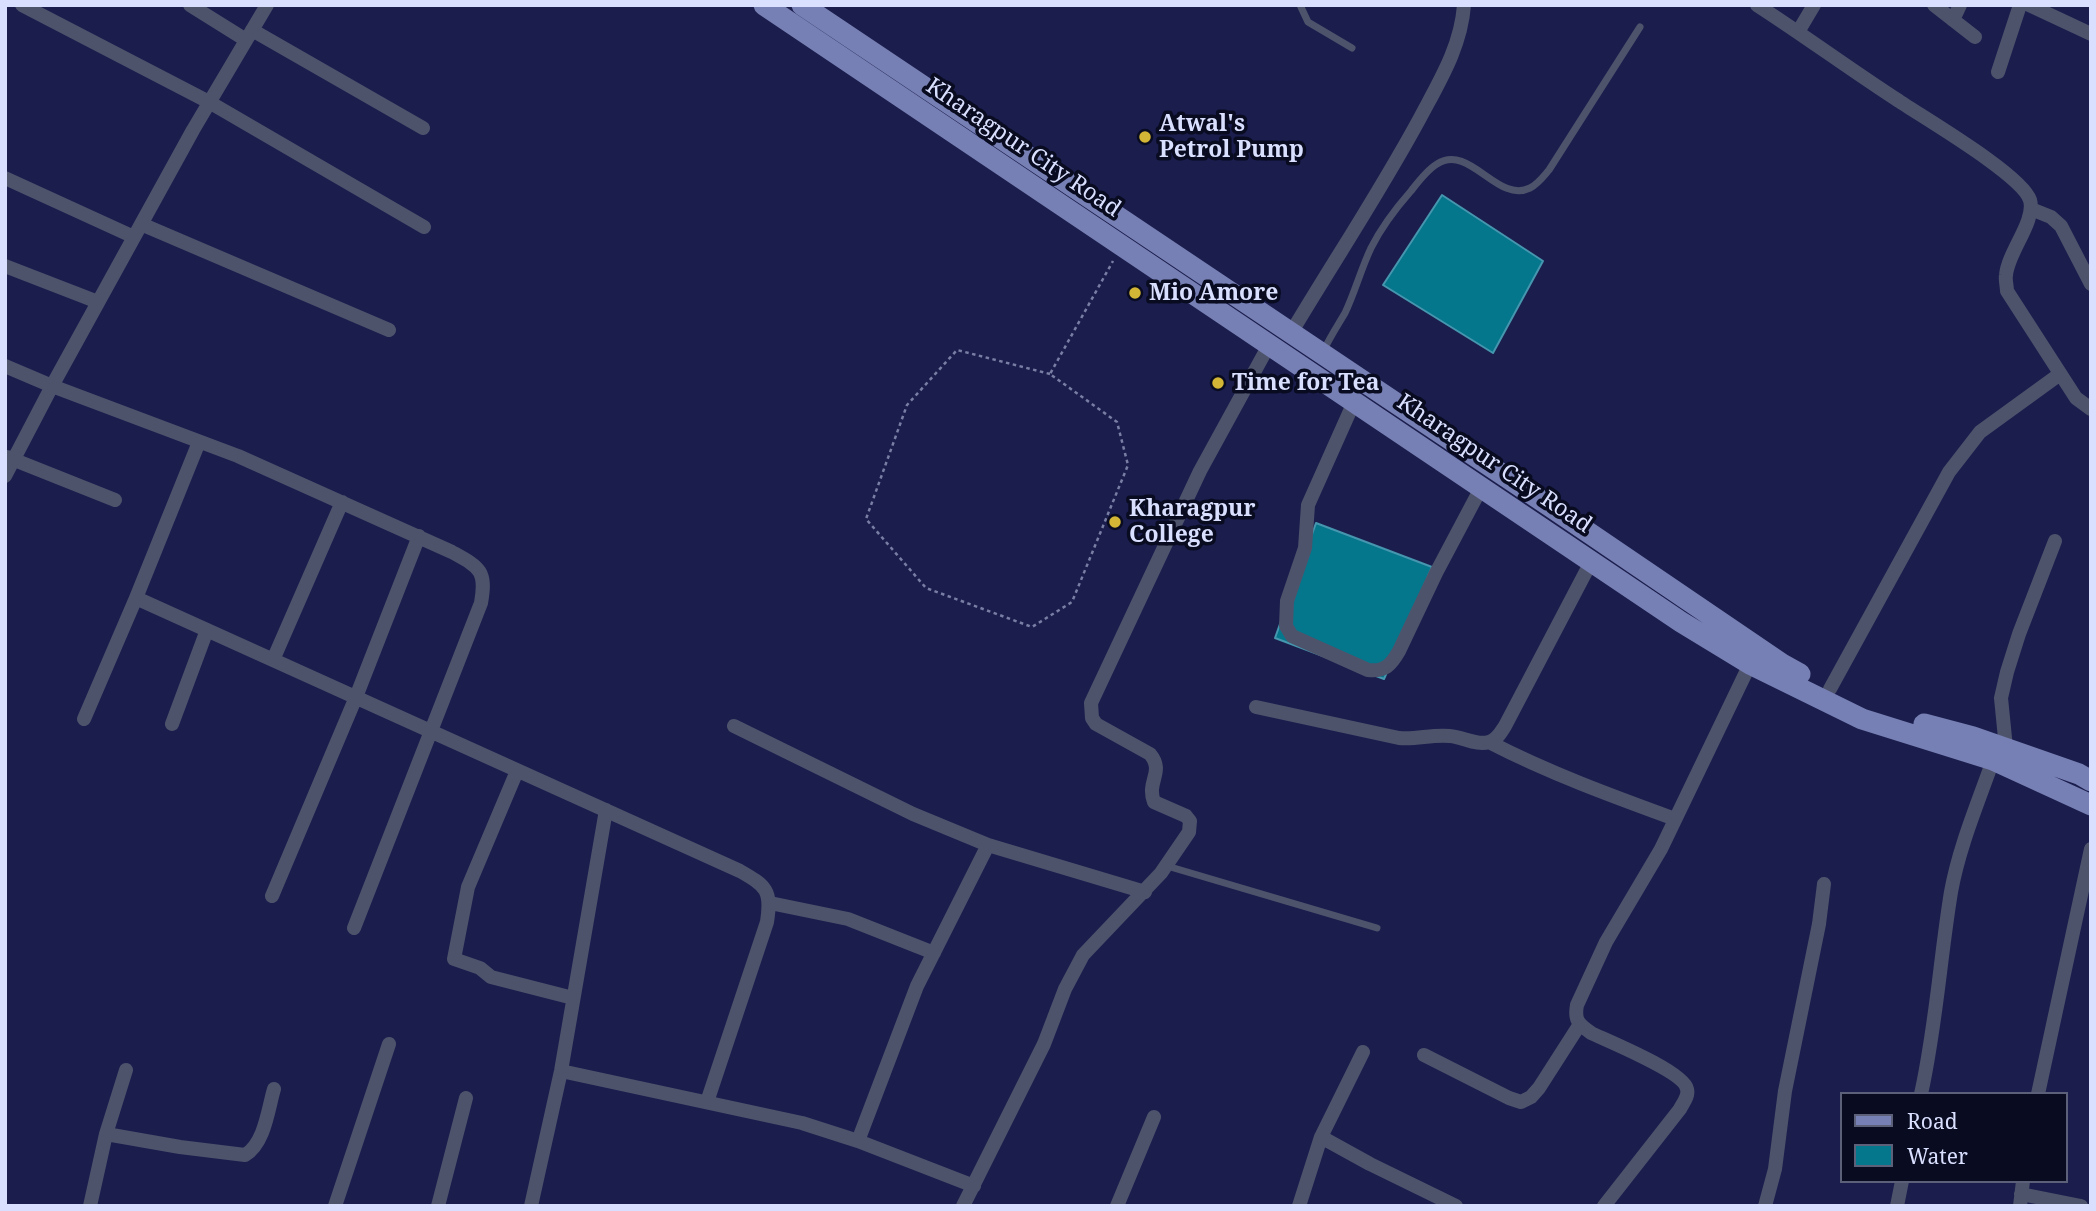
<!DOCTYPE html>
<html>
<head>
<meta charset="utf-8">
<style>
	body { margin:0 }
	#map { position:relative; width:2096px; height:1211px; overflow:hidden; background:#1b1e4d; font-family:"Noto Serif",serif }
	canvas { display:block }
	.frame { position:absolute; inset:0; border:7px solid #d9dffe; pointer-events:none }
	.legend { position:absolute; left:1840px; top:1092px; width:228px; height:91px; box-sizing:border-box; background:#090b20; border:2px solid #5c6079; margin:0; padding:9px 12px; list-style:none; font-size:21px; color:#d9dffe }
	.legend li { display:flex; align-items:center; gap:14px; height:35px }
	.legend b { width:35px; border:2px solid #5c6079 }
</style>
</head>
<body>
<div id="map">
<canvas width="2096" height="1211"></canvas>
<div class="frame"></div>
<ul class="legend">
<li><b style="height:9px;background:#7780b4"></b>Road</li>
<li><b style="height:19px;background:#05778c"></b>Water</li>
</ul>
</div>
<script>
const ctx = document.querySelector('canvas').getContext('2d');
ctx.lineJoin = 'round';
function fill(path, color) {
  ctx.fillStyle = color;
  ctx.fill(path, 'evenodd');
}
function strokePath(path, color, width, dash) {
  ctx.strokeStyle = color;
  ctx.lineWidth = width;
  ctx.lineCap = dash ? 'butt' : 'round';
  ctx.setLineDash(dash || []);
  ctx.stroke(path);
}
function drawText(font, color, halo, rows, align = 'center') {
  ctx.font = font + ' "Noto Serif",serif';
  ctx.lineWidth = 7;
  ctx.setLineDash([]);
  ctx.textBaseline = 'middle';
  ctx.strokeStyle = halo;
  ctx.fillStyle = color;
  for (const [text, x, y, turn = 0] of rows) {
    ctx.save();
    ctx.translate(x, y);
    ctx.rotate((+turn || 0) * Math.PI / 180);
    ctx.textAlign = isNaN(turn) ? turn : align;
    if (halo) ctx.strokeText(text, 0, 0);
    ctx.fillText(text, 0, 0);
    ctx.restore();
  }
}
const water = new Path2D(`
	M1442,195L1543,261L1493,353L1383,285Z
	M1316,523L1432,567L1384,679L1275,638Z`);
fill(water, '#05778c');
strokePath(water, '#4596ae', 2);
strokePath(new Path2D(`
	M1050,374L957,350L907,405L866,519L926,588L1032,627L1072,602L1128,465L1117,422L1050,374L1113,261`), '#797ea5', 2.5, [3.5, 3.5]);
strokePath(new Path2D(`
	M1300,5L1308,22L1352,48
	M1324,350C1330,337 1338,325 1345,313C1355,292 1361,269 1371,248C1381,228 1396,208 1411,191C1418,182 1427,170 1437,164C1470,143 1497,204 1530,188C1538,184 1543,177 1549,170L1640,27
	M1167,866L1377,928`), '#4e536c', 7);
strokePath(new Path2D(`
	M22,5L209,102L424,227
	M190,5L246,40
	M1757,5C1805,36 1851,70 1899,101C1924,118 2022,175 2030,200C2036,221 2008,252 2006,275C2005,280 2007,286 2007,291L2076,398L2091,409
	M1934,5L1975,37
	M2029,5L2091,34
	M1953,20L1960,5
	M252,30L423,128
	M1798,32L1814,5
	M1998,72L2020,5
	M5,178L134,237
	M2031,209L2051,217L2061,226L2091,284
	M141,224L389,330
	M5,266L98,302
	M1291,333C1334,261 1380,192 1420,118C1439,82 1461,47 1464,5
	M5,366L52,386L238,456L452,552C479,567 487,570 481,603L354,928
	M1354,402L1308,505L1305,548L1287,601L1286,626L1292,636L1368,670C1385,672 1391,665 1399,651L1436,573L1481,488
	M7,457L115,500
	M5,476L52,386L193,130L267,5
	M136,598L740,871C766,886 772,890 767,922L707,1102
	M273,660L342,502
	M1830,689L1949,472L1980,432L2060,374
	M1256,707L1399,738C1416,740 1432,734 1450,736C1463,737 1477,746 1489,742C1497,740 1501,732 1505,726L1591,562
	M84,719L136,598L199,442
	M172,724L207,630
	M734,726L913,814L988,845L1145,892
	M1489,742C1549,773 1612,796 1675,819
	M2006,748L2001,698L2007,672L2019,634L2055,541
	M517,771L468,887L454,959L480,968L491,977L573,998
	M272,896L356,697L419,536
	M770,903L848,919L934,953
	M1424,1055L1509,1098L1521,1102L1531,1097L1539,1088L1580,1024
	M561,1071L802,1123L858,1141L974,1186
	M1921,1094C1936,1027 1940,959 1951,892C1959,847 1978,803 1993,760
	M2038,1094L2091,849
	M106,1134L180,1147L245,1155C265,1143 268,1109 274,1089
	M1321,1137L1370,1164L1456,1206
	M858,1141L917,986L988,845
	M2021,1194L2081,1206
	M90,1206L106,1134L126,1070
	M335,1206L389,1044
	M438,1206L466,1098
	M531,1206L561,1071L606,810
	M963,1206L1044,1044L1065,989L1083,955L1161,873L1189,832L1190,821L1186,816L1154,802C1146,781 1165,772 1150,754L1096,724L1092,718L1091,703L1200,471L1269,345
	M1117,1206L1154,1117
	M1299,1206L1321,1137L1363,1052
	M1604,1206L1680,1109C1683,1103 1689,1096 1687,1089C1684,1072 1608,1041 1591,1033C1579,1024 1574,1021 1577,1005L1606,942L1661,849L1750,664
	M1765,1206L1775,1169L1785,1091L1819,924L1824,884
	M1897,1206L1902,1181
	M2020,1206L2023,1181`), '#4e536c', 14);
strokePath(new Path2D(`
	M764,5L1681,622L1750,664L1862,719L1993,760L2091,805
	M802,5L1554,509L1782,664L1800,674
	M1924,724L1973,737L2079,774L2091,781`), '#7780b4', 21);
for (const [x, y, r, color] of [
	[1145,137,7,"#d3b635"],
	[1135,293,7,"#d3b635"],
	[1218,383,7,"#d3b635"],
	[1115,522,7,"#d3b635"]
]) {
  const dot = new Path2D();
  dot.arc(x, y, r, 0, 2 * Math.PI);
  ctx.fillStyle = color;
  ctx.fill(dot);
  strokePath(dot, '#090b20', 2.5);
}
drawText('bold 23px', '#d9dffe', '#090b20', [
	["Atwal's",1159,124],
	["Petrol Pump",1159,150],
	["Mio Amore",1149,293],
	["Time for Tea",1232,383],
	["Kharagpur",1129,509],
	["College",1129,535]
], 'left');
drawText('23px', '#d9dffe', '#090b20', [
	["Kharagpur City Road",1023,148,34],
	["Kharagpur City Road",1494,464,34]
]);
</script>
</body>
</html>
